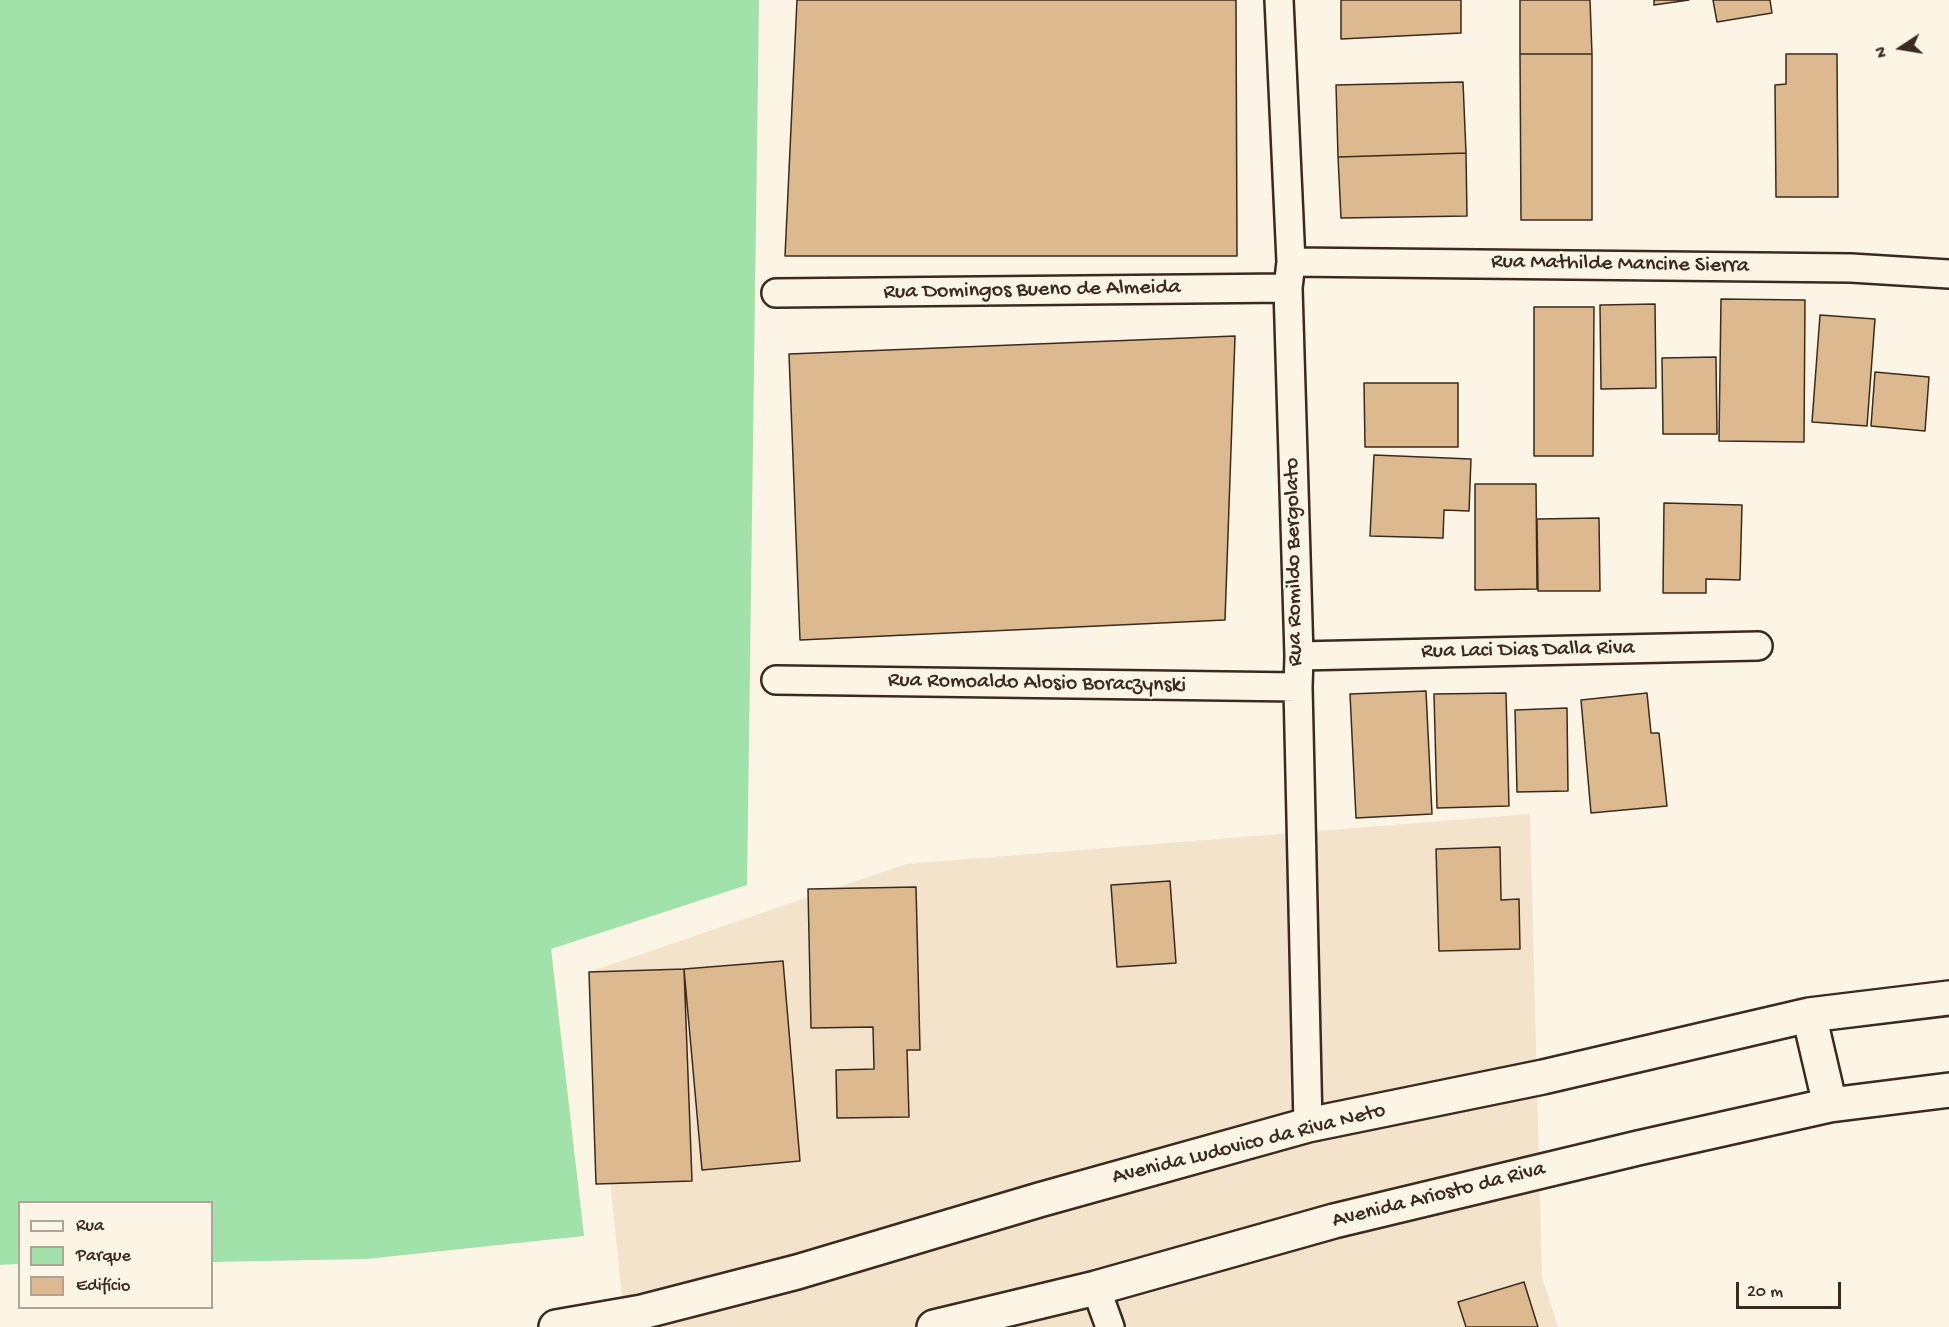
<!DOCTYPE html>
<html>
<head>
<meta charset="utf-8">
<style>
	body { margin:0 }
	#map { position:relative; width:1949px; height:1327px; overflow:hidden; background:#fcf5e5; font-family:"Gochi Hand",sans-serif }
	canvas { display:block }
	.legend { position:absolute; left:18px; top:1201px; width:195px; height:108px; box-sizing:border-box; background:#fcf5e5; border:2px solid #afa495; margin:0; padding:8px 10px; list-style:none; font-size:18px; color:#3b2a1e }
	.legend li { display:flex; align-items:center; gap:12px; height:30px }
	.legend b { width:30px; border:2px solid #afa495 }
	.north { position:absolute; left:1871px; top:18px; width:60px; height:60px; -webkit-text-stroke:4px #fcf5e5; paint-order:stroke; rotate:258deg; font-size:16px; font-weight:700; line-height:24px; text-align:center; color:#3b2a1e }
	.north::after { content:''; display:block; margin:auto; width:21px; height:27px; background:#3b2a1e; clip-path:polygon(50% 0,100% 100%,50% 72%,0 100%) }
	.scale { position:absolute; left:1736px; top:1282px; width:105px; height:27px; box-sizing:border-box; border:3px solid #3b2a1e; border-top:0; padding-left:8px; font-size:18px; line-height:21px; white-space:nowrap; color:#3b2a1e; -webkit-text-stroke:4px #fcf5e5; paint-order:stroke }
</style>
</head>
<body>
<div id="map">
<canvas width="1949" height="1327"></canvas>
<ul class="legend">
<li><b style="height:8px;background:#fcf5e5"></b>Rua</li>
<li><b style="height:16px;background:#a1e1aa"></b>Parque</li>
<li><b style="height:16px;background:#ddb98f"></b>Edifício</li>
</ul>
<div class="north">N</div>
<div class="scale">20 m</div>
</div>
<script>
const ctx = document.querySelector('canvas').getContext('2d');
ctx.lineJoin = 'round';
function fill(path, color) {
  ctx.fillStyle = color;
  ctx.fill(path, 'evenodd');
}
function strokePath(path, color, width, dash) {
  ctx.strokeStyle = color;
  ctx.lineWidth = width;
  ctx.lineCap = dash ? 'butt' : 'round';
  ctx.setLineDash(dash || []);
  ctx.stroke(path);
}
function drawText(font, color, halo, rows, align = 'center') {
  ctx.font = font + ' "Gochi Hand",sans-serif';
  ctx.lineWidth = 5;
  ctx.setLineDash([]);
  ctx.textBaseline = 'middle';
  ctx.strokeStyle = halo;
  ctx.fillStyle = color;
  for (const [text, x, y, turn = 0] of rows) {
    ctx.save();
    ctx.translate(x, y);
    ctx.rotate((+turn || 0) * Math.PI / 180);
    ctx.textAlign = isNaN(turn) ? turn : align;
    if (halo) ctx.strokeText(text, 0, 0);
    ctx.fillText(text, 0, 0);
    ctx.restore();
  }
}
fill(new Path2D(`
	M1530,814L1542,1277L1558,1327H625L589,972L906,864Z`), '#f3e3cb');
fill(new Path2D(`
	M0,0H759L747,885L551,949L584,1236L366,1259L212,1262V1202H20L19,1264L0,1265Z`), '#a1e1aa');
const building = new Path2D(`
	M797,0H1236L1237,256H785Z
	M1341,0H1461V33L1341,39Z
	M1520,0H1590L1592,54H1520Z
	M1654,0H1689L1654,5Z
	M1713,0H1770L1772,13L1717,22Z
	M1520,54H1592V220H1521Z
	M1786,54H1837L1838,197H1776L1775,85L1786,84Z
	M1463,82L1466,153L1338,157L1336,85Z
	M1466,153L1467,216L1341,218L1338,157Z
	M1721,299L1805,300L1804,442L1719,441Z
	M1655,304L1656,388L1601,389L1600,305Z
	M1534,307H1594L1593,456H1534Z
	M1820,315L1875,319L1867,426L1812,422Z
	M1235,336L1225,620L800,640L789,354Z
	M1716,357L1717,434H1663L1662,358Z
	M1875,372L1929,377L1925,431L1871,426Z
	M1364,383H1458V447H1365Z
	M1374,455L1471,459L1469,511L1444,510L1443,538L1370,536Z
	M1475,484H1536L1537,589L1475,590Z
	M1664,503L1742,505L1740,580L1706,579V593H1663Z
	M1599,518L1600,591H1538L1537,519Z
	M1426,691L1432,814L1356,818L1350,694Z
	M1506,693L1509,806L1437,808L1434,694Z
	M1647,693L1651,733H1659L1667,806L1591,813L1581,700Z
	M1567,708L1568,791L1517,792L1515,710Z
	M1500,847L1501,900L1519,899L1520,949L1439,951L1436,849Z
	M1170,881L1176,963L1117,967L1111,885Z
	M916,887L920,1050H907L909,1117L837,1118L836,1070L874,1069L873,1027L811,1028L808,889Z
	M783,961L800,1161L702,1170L684,969Z
	M684,969L692,1181L596,1184L589,972Z
	M1524,1282L1538,1327H1466L1458,1302Z`);
fill(building, '#ddb98f');
strokePath(building, '#3b2a1e', 1.5);
const minor = new Path2D(`
	M1279,0L1291,262L1288,288L1299,656L1298,687L1308,1125
	M1291,262L1851,268L1949,274
	M776,293L1288,288
	M1299,656L1758,646
	M776,680L1298,687
	M1096,1288L1110,1327`);
const tertiary = new Path2D(`
	M1809,1015L1830,1105
	M556,1327L642,1312L797,1272L1039,1200L1308,1125L1543,1077L1809,1015L1949,998
	M934,1327L1096,1288L1334,1221L1638,1148L1830,1105L1949,1090`);
strokePath(minor, '#3b2a1e', 32);
strokePath(tertiary, '#3b2a1e', 38);
strokePath(minor, '#fcf5e5', 27);
strokePath(tertiary, '#fcf5e5', 33);
drawText('22px', '#3b2a1e', '#fcf5e5', [
	["Rua Mathilde Mancine Sierra",1620,265,1],
	["Rua Domingos Bueno de Almeida",1032,291,-1],
	["Rua Romildo Bergolato",1295,562,-91],
	["Rua Laci Dias Dalla Riva",1528,651,-1],
	["Rua Romoaldo Alosio Boraczynski",1037,684,1],
	["Avenida Ludovico da Riva Neto",1249,1145,-14],
	["Avenida Ariosto da Riva",1439,1196,-14]
]);
</script>
</body>
</html>
